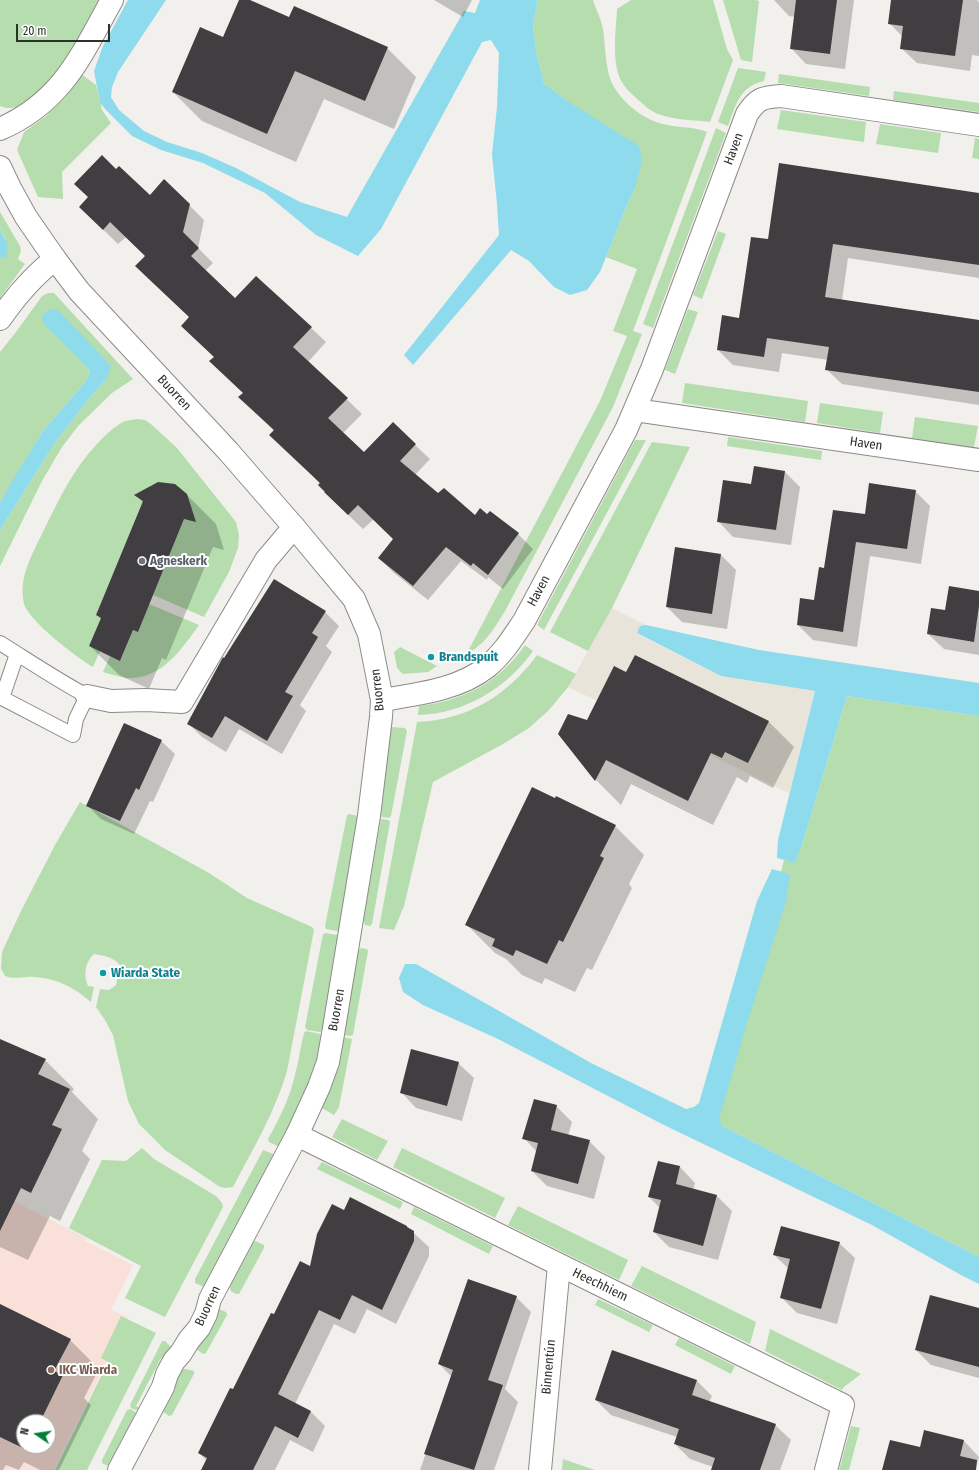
<!DOCTYPE html>
<html>
<head>
<meta charset="utf-8">
<style>
	body { margin:0 }
	#map { position:relative; width:979px; height:1470px; overflow:hidden; background:#f2f0ec; font-family:"Fira Sans Condensed",sans-serif }
	canvas { display:block }
	.north { position:absolute; left:16px; top:1414px; width:40px; height:40px; box-sizing:border-box; background:#fff; border:1px solid #acacab; border-radius:50%; rotate:283deg; font-size:11px; font-weight:700; line-height:16px; text-align:center; color:#2f2f2d }
	.north::after { content:''; display:block; margin:auto; width:14px; height:18px; background:#007f38; clip-path:polygon(50% 0,100% 100%,50% 72%,0 100%) }
	.scale { position:absolute; left:16px; top:24px; width:94px; height:18px; box-sizing:border-box; border:2px solid #2f2f2d; border-top:0; padding-left:5px; font-size:12px; line-height:14px; white-space:nowrap; color:#2f2f2d; -webkit-text-stroke:3px #fff; paint-order:stroke }
</style>
</head>
<body>
<div id="map">
<canvas width="979" height="1470"></canvas>
<div class="north">N</div>
<div class="scale">20 m</div>
</div>
<script>
const ctx = document.querySelector('canvas').getContext('2d');
ctx.lineJoin = 'round';
function fill(path, color) {
  ctx.fillStyle = color;
  ctx.fill(path, 'evenodd');
}
function strokePath(path, color, width, dash) {
  ctx.strokeStyle = color;
  ctx.lineWidth = width;
  ctx.lineCap = dash ? 'butt' : 'round';
  ctx.setLineDash(dash || []);
  ctx.stroke(path);
}
function drawText(font, color, halo, rows, align = 'center') {
  ctx.font = font + ' "Fira Sans Condensed",sans-serif';
  ctx.lineWidth = 4;
  ctx.setLineDash([]);
  ctx.textBaseline = 'middle';
  ctx.strokeStyle = halo;
  ctx.fillStyle = color;
  for (const [text, x, y, turn = 0] of rows) {
    ctx.save();
    ctx.translate(x, y);
    ctx.rotate((+turn || 0) * Math.PI / 180);
    ctx.textAlign = isNaN(turn) ? turn : align;
    if (halo) ctx.strokeText(text, 0, 0);
    ctx.fillText(text, 0, 0);
    ctx.restore();
  }
}
fill(new Path2D(`
	M612,608L646,625L640,626L637,634L721,676L815,691L789,793L568,687Z`), '#e9e4d9');
fill(new Path2D(`
	M14,1201L86,1238L85,1241L133,1265L111,1310L128,1318L54,1470H0V1231ZM24,1422H48V1446H24Z`), '#f9e0d8');
fill(new Path2D(`
	M0,0H102L79,41L48,86L22,106L11,108H6L0,106Z
	M538,0H593C596,9 601,19 603,29C605,43 605,57 608,71C612,94 637,116 659,123C675,128 692,126 707,132L633,331L642,334L613,407L505,611C489,637 482,648 453,661L452,658L467,653L600,401L627,336L613,331L637,269L606,257L627,205L635,188L567,101L544,83L536,51L533,25Z
	M631,0H713L727,49L733,60L710,122C693,120 674,120 658,114C650,111 643,104 636,98C631,93 625,88 622,82C611,64 616,30 617,9Z
	M723,0H755L759,1L752,62L741,60Z
	M738,68L766,72L764,81C739,87 736,105 728,126L718,122Z
	M81,74L96,85L102,110L111,123L62,172L63,199L38,197L17,150L24,132L45,117L65,98Z
	M779,74L870,87L869,96L778,83Z
	M894,91L979,103V112L893,100Z
	M781,110L866,122L864,142L777,129Z
	M880,124L941,133L938,153L876,144Z
	M716,128L726,133L653,328L643,324Z
	M975,138L979,139V159L972,158Z
	M0,212L20,246L21,251L18,259L25,264L0,298V257H5V238L0,230Z
	M718,231L726,234L702,299L693,295Z
	M48,293H54L133,379L112,393L79,425L62,447L42,481L0,566V530L54,444L87,401L107,378L87,367L90,372L86,381L43,431L0,503V352L16,332L42,296Z
	M688,309L698,312L675,374L665,370Z
	M685,383L808,401L805,422L682,403Z
	M820,403L883,412L880,433L817,423Z
	M915,417L978,426L974,447L912,438Z
	M137,419L145,420L152,425L177,448L236,522L239,535L238,548L229,572L204,617L153,595L184,519L189,520L186,505L190,504L189,501L185,502C182,488 182,489 168,487V483H165L164,486L152,485L150,486L151,490L141,496L140,499L143,501L96,615L101,618L89,646L100,651L93,667C77,658 29,621 24,604C22,595 22,586 24,577C28,561 36,546 43,532C58,501 73,469 97,444C104,436 115,426 125,421C129,420 134,420 137,419Z
	M728,437L822,451L821,460L727,446Z
	M635,440H646L544,630L537,625Z
	M652,442L690,447L612,608L588,651L550,632Z
	M149,604L199,625C182,649 161,680 127,678C119,677 111,674 103,672L110,656L121,660L133,630L138,632Z
	M525,645L533,651C507,688 464,714 418,715L419,706C465,700 498,683 525,645Z
	M400,647L437,666L428,672L403,674L397,668L394,652Z
	M537,655L576,674L568,687L549,710L529,728L503,744L433,782L404,906L394,930L379,928L417,722C468,720 508,695 537,655Z
	M847,696L979,716V1257L722,1126L718,1119L790,874L781,872L784,860L795,862L802,845Z
	M391,727L405,728L407,731L391,816L389,818L382,817L381,814Z
	M80,802L209,873L247,898L312,927L314,930L287,1071C275,1112 253,1149 233,1187L225,1188L220,1187L165,1150L139,1124L128,1101L113,1035L105,1020L96,1007L100,989L109,990L116,985L120,965C113,957 105,956 94,954C85,962 83,975 88,986L94,987L91,1002C73,987 59,979 35,977C25,976 15,980 5,976L1,969L2,952L21,911L55,845Z
	M349,814L358,816L339,931H337L326,929L325,926L347,815Z
	M381,819L389,820L390,822L372,924L370,926L365,925L363,919Z
	M326,933L337,935L339,938L323,1030L320,1032L307,1030L305,1027L323,934Z
	M361,948L367,949L368,951L353,1035L350,1036L345,1035L343,1033L357,952Z
	M306,1031L320,1034L322,1036L315,1068L301,1105L279,1145L277,1146L269,1142L268,1139C278,1121 288,1102 293,1082C298,1066 300,1049 304,1033Z
	M343,1037L352,1039L339,1107L334,1115L322,1108L332,1083Z
	M342,1119L388,1141L377,1160L332,1137Z
	M142,1148L154,1159L216,1196L222,1203L223,1207L165,1317L125,1298L141,1266L69,1228L102,1160L126,1161Z
	M402,1148L505,1198L495,1218L393,1167Z
	M263,1150L273,1154L274,1156L204,1287L195,1283V1279Z
	M322,1162L403,1202L400,1209L317,1169Z
	M518,1206L628,1260L619,1280L508,1225Z
	M414,1207L493,1246L489,1254L411,1214Z
	M255,1241L264,1245V1248L239,1294H236L231,1291L229,1286L251,1243Z
	M642,1266L756,1322L750,1344L631,1286Z
	M598,1299L653,1325L649,1332L595,1305Z
	M219,1309L226,1312L227,1315L206,1353L203,1354L196,1349Z
	M121,1316L156,1333L87,1470H55L108,1362L101,1358Z
	M770,1329L861,1374L844,1387L842,1390L765,1351Z
	M679,1338L735,1366L731,1374L675,1345Z
	M162,1341H165L172,1348L167,1360L161,1358L136,1406L141,1409L139,1411L131,1408L130,1405Z
	M181,1368L194,1371V1374L172,1415L169,1416L163,1412V1408L176,1371Z
	M131,1409L138,1414L108,1466L102,1463V1460L127,1410Z
	M851,1426L860,1428L849,1470H839Z
	M563,1459L595,1470H562Z`), '#b5ddae');
fill(new Path2D(`
	M128,0H166L118,72L112,87L111,97L119,110L144,131L167,142L202,153L236,168L300,202L347,217L464,11L475,13L480,0H538L533,25L536,51L544,83L567,101L639,146L642,160L635,188L627,205L600,272L587,290L570,295L554,287L529,261L511,250L413,365L404,355L499,235L497,204L492,154L497,107L499,53L491,40L482,42L381,229L358,256L316,235L265,193L203,163L161,150L132,136L107,111L100,103L94,71L103,46Z
	M0,230C6,240 10,246 5,257H0Z
	M51,309L59,311L111,366L107,378L87,401L54,444L0,530V503L10,485L43,431L86,381L90,372L87,367L45,325L42,318L44,314Z
	M646,625L759,650L979,683V716L847,696L802,845L795,863L777,858L778,840L815,691L721,676L637,633L640,626Z
	M772,869L790,874L786,902L747,1023L719,1119L722,1126L979,1257V1284L961,1275L872,1225L666,1126L498,1039L423,1005L403,992L399,978L405,964H416L591,1063L686,1109L694,1107L699,1103L757,901Z`), '#8ddbec');
fill(new Path2D(`
	M240,0H247L289,18L387,48L416,77L394,129L324,99L296,162L202,121L173,92L223,39Z
	M434,0H472L463,17Z
	M774,0H854L845,69L806,64L791,48L795,17L789,16Z
	M892,0H977L979,2V56L972,55L970,71L917,63L901,48L903,37L889,23Z
	M116,170L150,197L189,205L204,220L198,248L213,263L205,271L235,300L311,328L326,342L308,362L362,414L343,433L364,454L415,445L430,459L415,475L439,495L475,516L518,534L533,549L503,589L488,577L487,580L461,561L428,600L394,573L379,558L395,539L374,519L363,529L340,507L274,431L255,412L244,393L215,357L190,317L146,256L126,237L118,244L80,207Z
	M979,193V278L848,258L842,300L979,320V405L842,384L826,369L828,360L782,353L779,372L733,365L718,350L740,319L769,241Z
	M785,472L800,487L791,545L733,537L718,521L751,485Z
	M915,491L930,506L921,564L870,556L857,647L813,640L798,625L815,601L866,515Z
	M136,495H187L216,524L224,550L213,547L166,660L162,658L149,689L119,675L90,646L101,619L97,615L143,503Z
	M721,555L736,570L727,629L682,622L667,607Z
	M979,592V655L944,649L928,634L946,611Z
	M325,612L339,626L326,646L332,652L300,705L306,711L282,754L239,729L226,752L202,737L188,723Z
	M635,656L769,722L794,747L773,788L750,776L747,783L737,777L713,825L631,784L621,805L596,780L559,734L588,721L626,674Z
	M161,741L175,754L153,802L150,801L134,834L101,819L87,805Z
	M615,826L644,855L629,884L632,888L592,970L587,968L575,992L545,978L542,984L522,975L506,959L495,953L466,924Z
	M0,1041L45,1060L74,1089L72,1092L98,1119L82,1151L90,1159L60,1221L50,1216L28,1260L0,1247Z
	M458,1063L474,1078L462,1121L416,1108L401,1092Z
	M556,1106L572,1122L568,1136L589,1141L605,1157L594,1199L547,1186L532,1171L537,1152L524,1138Z
	M658,1162L680,1167L695,1183L693,1190L717,1196L732,1211L718,1260L669,1247L654,1232L660,1208L649,1197Z
	M344,1211L406,1226L429,1247V1256L396,1324L367,1309L355,1334L334,1324L295,1404L311,1412L325,1426L313,1452L290,1440L275,1470H202L207,1461L199,1453L274,1316L311,1267Z
	M839,1243L855,1258L837,1324L797,1313L782,1298L788,1268L774,1255Z
	M516,1297L531,1312L505,1389L518,1402L494,1470H420L452,1377L439,1364Z
	M0,1305L70,1340L99,1369L84,1398L91,1405L59,1470H40L24,1462L19,1470L6,1465L3,1470H0ZM24,1422H48V1446H24Z
	M979,1309V1378L931,1365L916,1350Z
	M696,1380L712,1396L709,1402L775,1425L791,1440L780,1470H712L713,1467L690,1459L675,1444L677,1437L611,1415L596,1400Z
	M925,1431L964,1441L979,1457L975,1470H883L921,1448Z`), '#0003');
fill(new Path2D(`
	M239,0H250L289,17L294,6L388,47L365,101L295,71L267,134L172,92L200,27L223,37Z
	M796,0H837L830,54L790,49Z
	M891,0H963L955,56L900,49L903,26L888,24Z
	M102,155L116,169L119,166L150,195L164,179L190,204L183,232L199,248L191,256L235,298L256,276L312,327L293,347L348,398L328,418L364,452L393,422L416,444L400,461L438,493L444,488L475,515L480,508L487,514L490,511L519,533L488,575L473,563L471,566L446,547L413,586L378,558L393,539L358,505L348,515L324,492H325L318,485L320,483L269,435L274,430L238,397L243,393L209,361L214,357L181,326L189,317L135,266L145,256L110,222L103,230L79,207L88,197L74,184Z
	M779,163L979,193V265L833,244L825,297L979,320V392L825,370L829,347L767,338L764,357L717,350L722,315L739,318L751,237L768,239Z
	M754,466L785,471L776,530L717,522L723,480L751,484Z
	M158,482L175,484L187,494L196,522L184,519L138,632L133,630L120,661L89,646L101,618L96,615L143,501L134,495Z
	M869,483L916,490L907,549L856,542L843,632L797,625L800,598L814,600L819,567L824,568L833,510L865,514Z
	M675,547L721,554L712,614L666,607Z
	M274,579L326,611L312,633L318,637L285,692L293,696L267,741L225,716L212,738L187,724L223,657L224,658Z
	M949,586L979,591V606L974,642L927,634L931,608L945,610Z
	M635,655L769,721L748,763L725,752L722,758L711,753L688,801L606,760L595,781L558,734L568,714L587,720L614,666L626,672Z
	M124,723L162,740L139,790L136,788L120,821L86,806Z
	M532,787L555,798L556,796L616,825L600,856L604,858L563,942L559,940L547,964L516,950L513,956L492,946L495,939L465,925Z
	M0,1039L46,1059L38,1074L70,1089L52,1125L62,1129L31,1193L21,1188L0,1231Z
	M411,1049L459,1062L447,1106L400,1093Z
	M534,1099L557,1105L551,1130L590,1140L578,1184L531,1171L538,1143L522,1139Z
	M658,1161L680,1166L676,1184L717,1195L703,1246L653,1232L661,1200L648,1197Z
	M350,1197L407,1226V1227L414,1231V1241L382,1310L352,1295L340,1320L319,1310L278,1394L311,1411L298,1438L275,1426L253,1470H201L207,1458L198,1453L230,1388L233,1389L271,1313L274,1314L300,1261L310,1266L317,1234L332,1204L344,1210Z
	M781,1226L840,1242L821,1309L780,1298L790,1259L773,1255Z
	M468,1279L517,1296L488,1380L503,1385L474,1470L424,1454L453,1370L438,1364Z
	M930,1295L979,1308V1367L915,1350Z
	M0,1304L71,1339L54,1371L63,1375L40,1422H24V1446H28L27,1450L0,1437Z
	M612,1350L697,1380L692,1395L776,1424L760,1470H711L715,1458L674,1444L679,1429L595,1400Z
	M924,1430L964,1440L960,1456L977,1460L976,1470H882L890,1440L920,1447Z`), '#403e40');
const lane = new Path2D(`
	M0,643C29,661 57,680 87,696L76,719L73,735L2,698L17,654`);
const street = new Path2D(`
	M0,129C62,102 81,56 112,0
	M0,319C16,296 33,276 55,259
	M635,410L979,460
	M87,696L111,701L146,700L182,702L266,560L294,527
	M382,700C417,694 458,690 487,667C503,654 513,637 524,621L626,430L652,369L747,114C757,99 762,97 781,96L979,125
	M297,1135L843,1405L826,1470
	M540,1470L559,1265`);
const secondary = new Path2D(`
	M0,167L10,188L26,217L55,259L79,291L228,451L294,527L354,599L369,634L382,700L381,717L369,816L333,1034L328,1062L319,1087L297,1135L210,1299L206,1314L199,1328L189,1340L181,1353L174,1361L167,1374L163,1387L119,1470`);
strokePath(lane, '#8d8b88', 16);
strokePath(street, '#8d8b88', 24);
strokePath(secondary, '#8d8b88', 24);
strokePath(lane, '#fff', 14);
strokePath(street, '#fff', 22);
strokePath(secondary, '#fff', 22);
for (const [x, y, r, color] of [
	[142,561,4,"#6b7280"],
	[431,657,4,"#0f9aa8"],
	[103,973,4,"#0f9aa8"],
	[51,1370,4,"#8d6e63"]
]) {
  const dot = new Path2D();
  dot.arc(x, y, r, 0, 2 * Math.PI);
  ctx.fillStyle = color;
  ctx.fill(dot);
  strokePath(dot, '#fff', 1.5);
}
drawText('13px', '#2f2f2d', '#fff', [
	["Haven",734,149,-69],
	["Buorren",174,393,47],
	["Haven",866,444,8],
	["Haven",539,591,-62],
	["Buorren",378,690,-96],
	["Buorren",337,1010,-80],
	["Heechhiem",600,1285,26],
	["Buorren",208,1306,-65],
	["Binnentún",549,1367,-85]
]);
drawText('bold 13px', '#5b616d', '#fff', [
	["Agneskerk",150,561]
], 'left');
drawText('bold 13px', '#0d838f', '#fff', [
	["Brandspuit",439,657],
	["Wiarda State",111,973]
], 'left');
drawText('bold 13px', '#785e54', '#fff', [
	["IKC Wiarda",59,1370]
], 'left');
</script>
</body>
</html>
